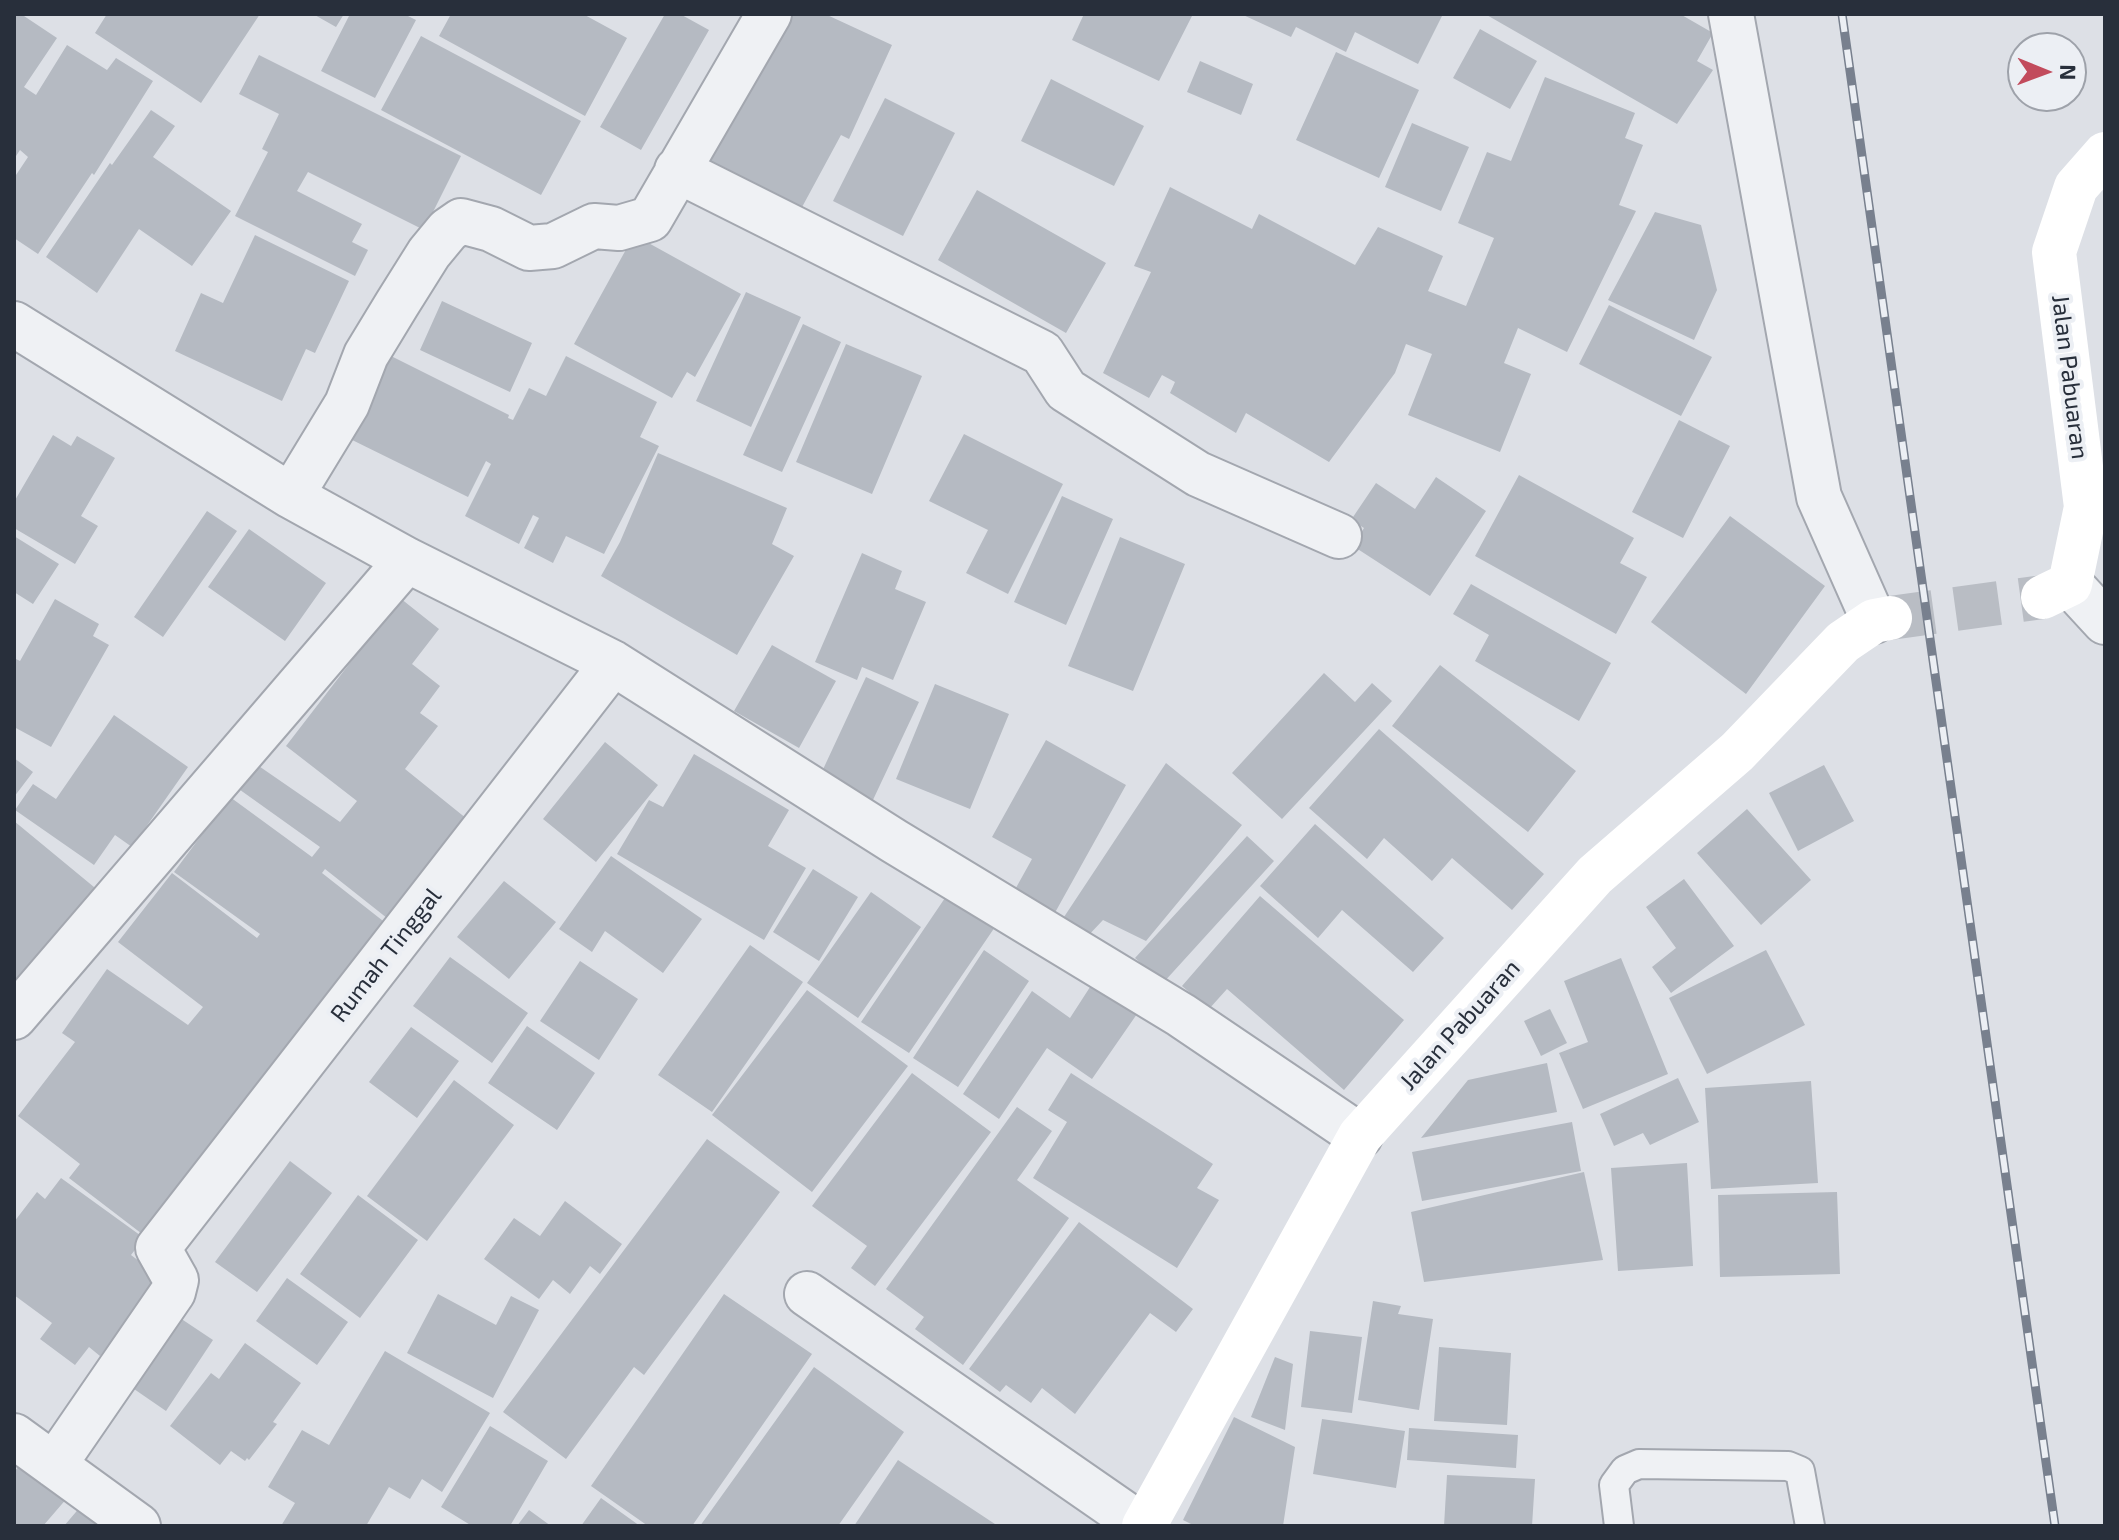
<!DOCTYPE html>
<html>
<head>
<meta charset="utf-8">
<style>
	body { margin:0 }
	#map { position:relative; width:2119px; height:1540px; overflow:hidden; background:#dde0e6; font-family:"Exo 2",sans-serif }
	canvas { display:block }
	.frame { position:absolute; inset:0; border:16px solid #282f3b; pointer-events:none }
	.north { position:absolute; left:2007px; top:32px; width:80px; height:80px; box-sizing:border-box; background:#eceff4; border:2px solid #9ea2aa; border-radius:50%; rotate:91deg; font-size:22px; font-weight:700; line-height:32px; text-align:center; color:#282f3b }
	.north::after { content:''; display:block; margin:auto; width:28px; height:36px; background:#c24b5c; clip-path:polygon(50% 0,100% 100%,50% 72%,0 100%) }
</style>
</head>
<body>
<div id="map">
<canvas width="2119" height="1540"></canvas>
<div class="frame"></div>
<div class="north">N</div>
</div>
<script>
const ctx = document.querySelector('canvas').getContext('2d');
ctx.lineJoin = 'round';
function fill(path, color) {
  ctx.fillStyle = color;
  ctx.fill(path, 'evenodd');
}
function strokePath(path, color, width, dash) {
  ctx.strokeStyle = color;
  ctx.lineWidth = width;
  ctx.lineCap = dash ? 'butt' : 'round';
  ctx.setLineDash(dash || []);
  ctx.stroke(path);
}
function drawText(font, color, halo, rows, align = 'center') {
  ctx.font = font + ' "Exo 2",sans-serif';
  ctx.lineWidth = 8;
  ctx.setLineDash([]);
  ctx.textBaseline = 'middle';
  ctx.strokeStyle = halo;
  ctx.fillStyle = color;
  for (const [text, x, y, turn = 0] of rows) {
    ctx.save();
    ctx.translate(x, y);
    ctx.rotate((+turn || 0) * Math.PI / 180);
    ctx.textAlign = isNaN(turn) ? turn : align;
    if (halo) ctx.strokeText(text, 0, 0);
    ctx.fillText(text, 0, 0);
    ctx.restore();
  }
}
fill(new Path2D(`
	M14,14H21L57,38L24,87L36,95L67,45L107,70L116,58L153,81L94,175L92,173L38,254L14,238V178L28,157L20,150L14,159Z
	M107,14H260L201,103L95,33Z
	M313,14H344L336,27Z
	M350,14H404L416,20L375,98L321,71Z
	M451,14H583L627,38L585,116L439,36Z
	M665,14H680L709,30L641,150L600,127Z
	M779,14H825L892,45L849,139L841,135L801,209L706,159Z
	M1084,14H1193L1159,81L1072,40Z
	M1241,14H1443L1418,64L1355,32L1346,52L1296,27L1291,37Z
	M1485,14H1680L1713,33L1697,61L1713,70L1677,124Z
	M1480,29L1537,61L1510,109L1453,78Z
	M421,36L581,121L541,195L381,110Z
	M1336,52L1419,90L1379,178L1296,140Z
	M259,55L461,156L424,230L308,172L297,191L362,224L352,242L368,250L355,276L235,216L268,152L262,149L279,114L239,94Z
	M1200,61L1253,84L1241,115L1187,92Z
	M1545,77L1635,113L1625,138L1643,145L1619,205L1636,211L1567,352L1518,328L1504,363L1531,374L1500,452L1408,415L1432,354L1406,344L1395,373L1329,462L1246,413L1236,433L1170,393L1175,382L1162,375L1149,398L1103,373L1151,272L1134,266L1170,187L1252,229L1259,214L1355,265L1378,227L1443,256L1428,291L1466,306L1494,238L1458,223L1487,152L1511,161Z
	M1051,79L1144,126L1114,186L1021,141Z
	M885,98L955,133L903,236L833,201Z
	M151,110L175,126L153,157L231,211L192,266L139,229L97,293L46,257L110,163L112,165Z
	M1412,123L1469,147L1441,211L1385,187Z
	M977,190L1106,263L1066,333L938,260Z
	M1655,212L1701,225L1717,290L1694,340L1608,300Z
	M255,235L349,281L315,353L306,349L282,401L175,351L201,293L223,303Z
	M634,235L741,294L695,377L687,372L672,398L574,344Z
	M746,292L801,317L751,427L696,401Z
	M442,301L532,343L510,392L420,350Z
	M1609,305L1712,357L1681,416L1579,364Z
	M803,324L841,342L782,472L743,455Z
	M846,344L922,376L872,494L796,462Z
	M383,352L509,415L508,418L513,420L529,388L546,396L566,356L657,402L640,437L659,446L604,554L566,536L553,563L524,548L539,518L533,515L519,544L465,516L491,464L486,461L468,497L342,435Z
	M1679,420L1730,446L1683,538L1632,512Z
	M964,434L1063,484L1008,594L966,573L988,530L929,501Z
	M53,435L71,446L77,436L115,458L81,516L98,526L75,564L14,528V502Z
	M658,453L787,508L772,544L794,556L737,655L601,576L620,542Z
	M1519,475L1634,538L1620,563L1647,577L1616,634L1475,556Z
	M1436,477L1486,511L1430,596L1353,546L1364,528L1351,520L1376,483L1415,509Z
	M1062,496L1113,519L1066,625L1014,602Z
	M207,511L237,531L163,637L134,617Z
	M1730,516L1825,586L1746,694L1651,622Z
	M249,529L326,583L285,641L208,587Z
	M14,536L59,564L33,604L14,592Z
	M1120,537L1185,564L1133,691L1068,666Z
	M862,553L902,571L895,589L926,602L893,680L862,667L857,680L815,662Z
	M1471,584L1611,663L1579,721L1475,661L1489,635L1453,614Z
	M400,598L439,629L412,664L440,686L420,713L438,726L405,769L472,823L392,922L325,869L322,873L392,928L150,1240L69,1178L80,1164L18,1116L75,1042L62,1033L107,969L188,1025L203,1007L118,942L172,873L257,938L260,934L174,872L230,797L312,857L320,847L236,787L253,762L340,822L357,801L286,746Z
	M55,599L99,624L93,636L109,645L51,747L14,727V658L20,661Z
	M772,645L836,681L799,748L734,711Z
	M1440,665L1576,771L1528,832L1392,726Z
	M1324,673L1355,702L1372,683L1392,701L1282,819L1232,773Z
	M866,677L919,702L872,802L819,778Z
	M935,684L1009,714L970,809L896,779Z
	M114,715L188,767L132,847L115,835L94,865L15,810L33,784L56,799Z
	M1379,729L1544,874L1512,910L1452,858L1432,881L1384,838L1367,859L1309,808Z
	M1046,740L1126,785L1052,918L1012,895L1032,859L992,837Z
	M605,742L658,785L596,862L543,819Z
	M694,754L789,810L768,846L806,868L764,940L617,854L649,800L663,807Z
	M14,758L33,772L14,797Z
	M1166,763L1242,825L1146,941L1103,920L1085,939L1062,920Z
	M1824,765L1854,821L1798,851L1769,793Z
	M1747,809L1811,880L1761,925L1697,853Z
	M14,821L100,892L14,996Z
	M1315,824L1444,938L1413,972L1342,910L1318,938L1260,886Z
	M1247,836L1274,861L1163,983L1135,958Z
	M611,856L702,919L663,973L605,931L592,952L559,929Z
	M813,869L858,897L819,961L773,932Z
	M1684,879L1734,946L1671,993L1652,967L1676,948L1646,907Z
	M504,881L556,922L509,979L457,937Z
	M871,892L921,927L858,1018L807,983Z
	M947,895L995,927L909,1053L861,1022Z
	M1260,896L1404,1020L1344,1090L1227,989L1209,1009L1182,986Z
	M750,945L803,982L712,1112L658,1075Z
	M984,950L1029,981L958,1087L913,1058Z
	M1766,950L1805,1025L1707,1074L1669,998Z
	M450,957L528,1013L492,1063L413,1006Z
	M1621,958L1668,1074L1583,1109L1559,1053L1588,1042L1564,981Z
	M580,961L638,999L599,1060L540,1021Z
	M1092,984L1137,1014L1092,1079L1047,1048L999,1119L963,1094L1032,991L1070,1018Z
	M807,990L908,1066L812,1192L712,1115Z
	M1550,1009L1567,1043L1541,1056L1524,1021Z
	M527,1026L595,1073L557,1130L488,1083Z
	M411,1027L459,1061L417,1118L369,1082Z
	M1547,1063L1557,1112L1421,1138L1468,1080Z
	M912,1073L991,1132L875,1286L851,1268L867,1246L812,1206Z
	M1071,1073L1213,1164L1197,1188L1219,1200L1177,1268L1033,1178L1067,1122L1048,1110Z
	M1678,1078L1699,1122L1650,1145L1643,1133L1614,1146L1600,1114Z
	M454,1080L514,1125L427,1241L367,1196Z
	M1811,1081L1818,1183L1711,1189L1705,1088Z
	M1017,1107L1052,1131L1017,1180L1069,1218L963,1365L915,1329L924,1317L886,1289Z
	M1572,1122L1581,1171L1422,1201L1412,1152Z
	M707,1139L780,1192L644,1375L634,1367L566,1459L503,1412Z
	M290,1161L332,1193L257,1292L215,1262Z
	M1687,1163L1693,1266L1618,1271L1611,1168Z
	M1584,1172L1603,1260L1424,1282L1411,1212Z
	M61,1178L144,1238L131,1255L172,1286L130,1316L100,1356L89,1347L75,1365L40,1339L52,1323L14,1295V1222L37,1192L45,1199Z
	M1837,1192L1840,1274L1720,1277L1718,1195Z
	M358,1195L418,1240L360,1318L300,1274Z
	M565,1201L622,1244L600,1274L590,1266L570,1294L553,1280L539,1299L484,1259L514,1218L540,1236Z
	M1079,1222L1193,1309L1176,1332L1150,1313L1075,1414L1042,1388L1031,1403L1006,1385L1000,1392L969,1369Z
	M287,1278L348,1322L317,1365L256,1321Z
	M438,1294L496,1325L511,1296L539,1310L493,1398L407,1353Z
	M724,1294L812,1354L692,1526H648L591,1486Z
	M1373,1301L1401,1306L1398,1314L1433,1319L1419,1410L1358,1400Z
	M165,1308L213,1340L166,1411L118,1378Z
	M1310,1331L1362,1337L1352,1413L1301,1407Z
	M245,1343L301,1383L273,1422L277,1424L249,1460L247,1458L245,1461L231,1451L220,1465L170,1426L211,1373L219,1379Z
	M1439,1347L1511,1353L1507,1425L1434,1421Z
	M385,1351L490,1413L442,1492L422,1479L410,1499L389,1487L366,1526H281L295,1503L268,1487L302,1430L329,1445Z
	M1275,1357L1293,1364L1285,1430L1251,1417Z
	M814,1367L904,1432L838,1526H700Z
	M1234,1417L1295,1447L1283,1526H1195L1183,1520Z
	M1322,1419L1405,1431L1396,1488L1313,1474Z
	M490,1426L548,1461L510,1526H472L441,1507Z
	M1409,1428L1518,1435L1516,1468L1407,1460Z
	M25,1459L68,1497L43,1526H14V1472Z
	M898,1460L998,1526H854Z
	M1447,1475L1535,1479L1532,1526H1444Z
	M601,1498L640,1526H581Z
	M87,1499L119,1526H64Z
	M529,1510L551,1526H517Z`), '#b5bac2');
strokePath(new Path2D(`
	M1890,618L2043,597`), '#b9bdc4', 44, [44, 22]);
const lane = new Path2D(`
	M1619,1526L1614,1485L1625,1470L1639,1464L1788,1466L1800,1471L1810,1526`);
const street = new Path2D(`
	M1731,14L1819,497L1874,621
	M677,170L1042,353L1066,390L1198,474L1339,536
	M14,324L291,496L407,560L613,663L894,841L1181,1015L1360,1136
	M291,496L347,404L366,355L397,304L429,253L448,230L461,221L491,229L529,248L553,246L594,226L619,228L650,219L769,14
	M2070,584L2105,622
	M14,1017L407,560
	M807,1294L1142,1526
	M14,1436L138,1526
	M54,1465L173,1292L176,1280L158,1248L613,663`);
strokePath(lane, '#a3a7af', 32);
strokePath(street, '#a3a7af', 48);
strokePath(lane, '#eff1f4', 28);
strokePath(street, '#eff1f4', 44);
strokePath(new Path2D(`
	M2043,597L2070,584L2086,507L2054,252L2076,187L2105,154
	M1144,1526L1360,1136L1595,875L1737,752L1843,642L1874,621L1890,618`), '#fff', 44);
const rail = new Path2D(`
	M1842,14L2055,1526`);
strokePath(rail, '#78808e', 9);
strokePath(rail, '#eceff4', 6, [18]);
drawText('24px', '#282f3b', '#eceff4', [
	["Jalan Pabuaran",2070,377,83],
	["Rumah Tinggal",386,955,-52],
	["Jalan Pabuaran",1460,1025,-48]
]);
</script>
</body>
</html>
